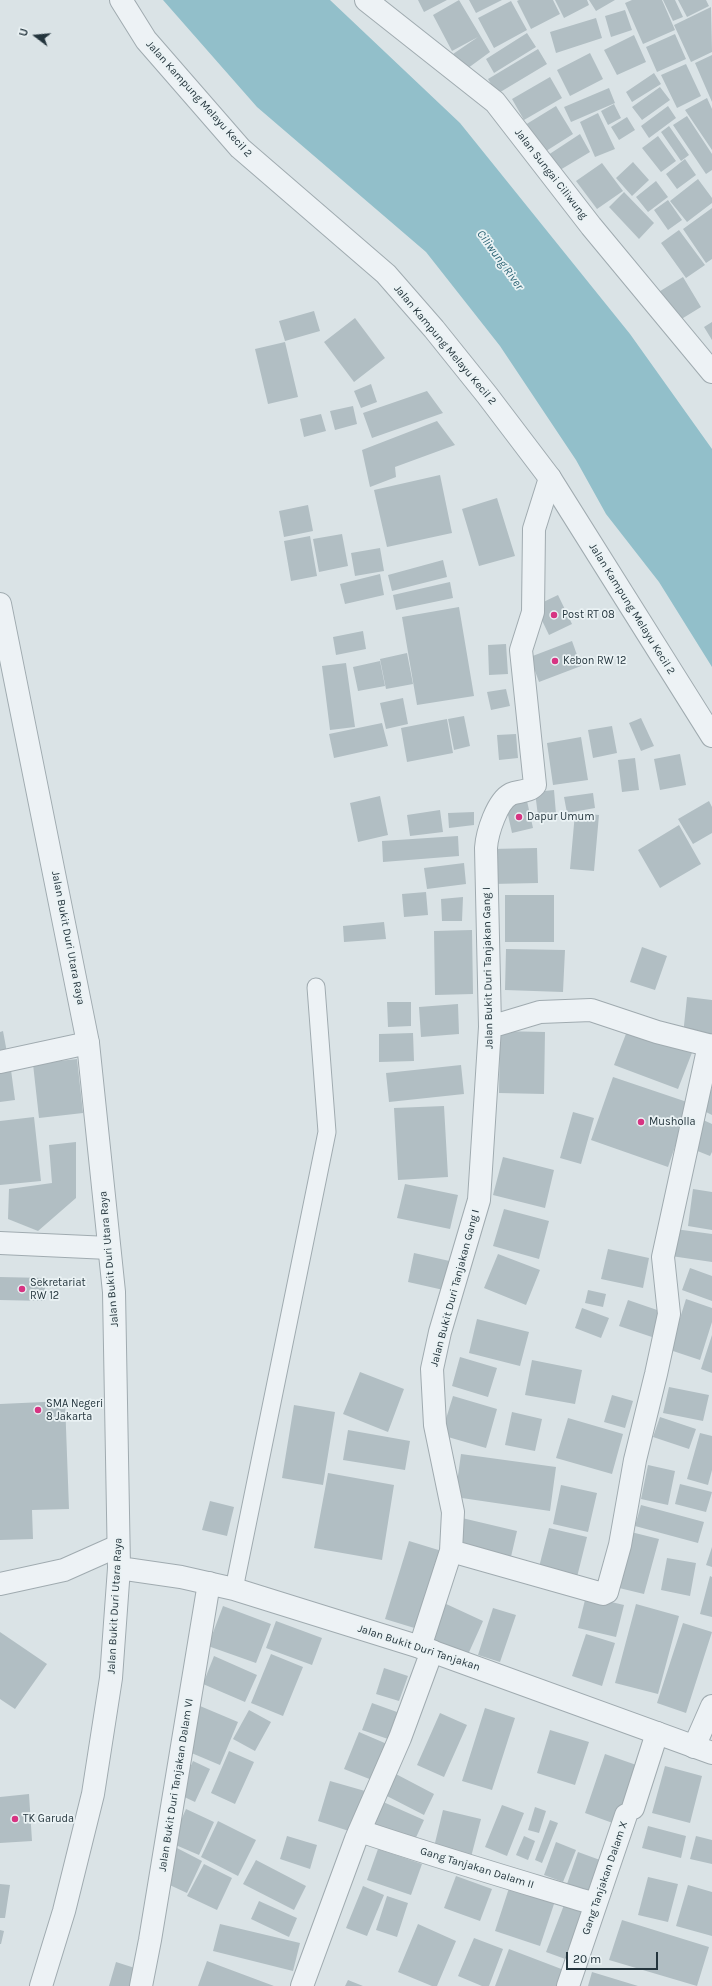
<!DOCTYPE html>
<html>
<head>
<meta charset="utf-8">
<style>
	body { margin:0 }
	#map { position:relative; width:712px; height:1986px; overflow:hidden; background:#dae3e6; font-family:Karla,sans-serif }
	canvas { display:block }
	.north { position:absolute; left:16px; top:16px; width:40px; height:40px; -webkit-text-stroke:3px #eaf2f4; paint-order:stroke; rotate:286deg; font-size:11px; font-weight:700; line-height:16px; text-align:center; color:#24353d }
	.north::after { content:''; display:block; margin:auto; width:14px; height:18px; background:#24353d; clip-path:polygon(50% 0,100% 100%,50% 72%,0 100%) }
	.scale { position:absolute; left:566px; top:1952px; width:92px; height:18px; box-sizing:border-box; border:2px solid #24353d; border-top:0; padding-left:5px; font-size:12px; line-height:14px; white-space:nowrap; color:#24353d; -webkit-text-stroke:3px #eaf2f4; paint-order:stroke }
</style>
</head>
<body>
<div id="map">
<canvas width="712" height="1986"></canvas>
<div class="north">U</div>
<div class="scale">20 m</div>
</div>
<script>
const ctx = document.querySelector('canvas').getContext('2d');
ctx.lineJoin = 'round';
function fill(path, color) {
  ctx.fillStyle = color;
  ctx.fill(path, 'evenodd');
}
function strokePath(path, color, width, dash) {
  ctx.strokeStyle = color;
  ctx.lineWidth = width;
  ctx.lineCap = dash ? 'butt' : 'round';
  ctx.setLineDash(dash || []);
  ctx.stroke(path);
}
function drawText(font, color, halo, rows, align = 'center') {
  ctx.font = font + ' Karla,sans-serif';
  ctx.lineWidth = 3.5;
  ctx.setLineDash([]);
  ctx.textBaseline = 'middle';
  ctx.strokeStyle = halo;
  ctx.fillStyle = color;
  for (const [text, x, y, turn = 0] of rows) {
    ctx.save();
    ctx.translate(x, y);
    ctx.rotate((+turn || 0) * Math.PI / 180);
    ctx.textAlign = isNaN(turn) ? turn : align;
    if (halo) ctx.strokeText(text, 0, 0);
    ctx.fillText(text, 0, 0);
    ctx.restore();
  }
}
fill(new Path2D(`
	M163,0H330L460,123L630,334L712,449V667L659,582L606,514L576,460L500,346L426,252L257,107Z`), '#92bfca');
fill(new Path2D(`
	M418,0H447L424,12Z
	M459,0L490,52L464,71L453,54L478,37L452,51L433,15Z
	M469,0H502L476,13Z
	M519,0H553L560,14L531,29L517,1Z
	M555,0H587L589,5L564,18Z
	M589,0H615L596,11Z
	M632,0H662L675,30L643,44L625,3Z
	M663,0H675L683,17L673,21Z
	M678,0H706L709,6L687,17Z
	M511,1L527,30L494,48L478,18Z
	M711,7L712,52L691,62L674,25Z
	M625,10L632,30L611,37L605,16Z
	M596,18L602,38L556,53L550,32Z
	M527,33L536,47L494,73L486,59Z
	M675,34L686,59L657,72L646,47Z
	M634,35L646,62L617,75L604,50Z
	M538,49L547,64L497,94L488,79Z
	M590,53L603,79L570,96L557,70Z
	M712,55V102L695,63Z
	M686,64L701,96L677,108L661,75Z
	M654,73L661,84L632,102L626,92Z
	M550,77L562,98L524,120L512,99Z
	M660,87L670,100L642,120L632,107Z
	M609,88L615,103L571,122L564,107Z
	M707,98L712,109V150L685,110Z
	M614,104L621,118L608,125L601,111Z
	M556,106L573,134L543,153L525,125Z
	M668,106L676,118L649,138L641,126Z
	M598,113L615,149L595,157L580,122Z
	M687,116L712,154V170L706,174L673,125Z
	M627,117L635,130L619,140L611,127Z
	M669,126L689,155L681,161L661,132Z
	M580,134L590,152L555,173L545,157Z
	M658,136L676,161L661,172L642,148Z
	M685,159L696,175L677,189L666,174Z
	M633,162L649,180L632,196L616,178Z
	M602,163L623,191L597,209L576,181Z
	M698,179L712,198V203L687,222L670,201Z
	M656,181L668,197L648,212L636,197Z
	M624,192L654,223L639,239L609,207Z
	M668,200L682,220L668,230L654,210Z
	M712,208V259L706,263L683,229Z
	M679,230L705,265L686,278L661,243Z
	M683,277L701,307L675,323L657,293Z
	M314,311L320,331L285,341L279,321Z
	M355,318L385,358L354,382L324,342Z
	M712,322V340L704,327Z
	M285,342L298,397L268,404L255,349Z
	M371,384L377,402L361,408L354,391Z
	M427,391L443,413L372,438L363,413Z
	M353,406L357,424L335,430L330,411Z
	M321,414L326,431L304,437L300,419Z
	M437,421L455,445L395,467L396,477L370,487L362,450Z
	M440,475L452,533L387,547L374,490Z
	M497,498L515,556L479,566L462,509Z
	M308,505L313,531L284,537L279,511Z
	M342,534L348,566L319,572L313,539Z
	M310,536L317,576L291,581L284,541Z
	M380,548L384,571L355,576L351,553Z
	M443,560L447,577L392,591L388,575Z
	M380,574L384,595L345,604L340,584Z
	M450,582L453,598L396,610L393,595Z
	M558,595L572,624L549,635L535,606Z
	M459,607L474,696L417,705L402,617Z
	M363,631L366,649L336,655L333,637Z
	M572,641L581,666L539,682L530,657Z
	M506,644L508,674L489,675L488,645Z
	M407,653L413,684L386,689L380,659Z
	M380,661L385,686L358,691L353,667Z
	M346,663L355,727L330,730L322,666Z
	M506,689L510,706L491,710L487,692Z
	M403,698L408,724L386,729L380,703Z
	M464,716L470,746L454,750L448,719Z
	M641,718L654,746L641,751L629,723Z
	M447,719L453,753L407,762L401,728Z
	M382,723L388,746L334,758L329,734Z
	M612,726L617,753L593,758L588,730Z
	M516,734L518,758L499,760L497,735Z
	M581,737L588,780L553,785L547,743Z
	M680,754L686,785L660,790L654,759Z
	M635,758L639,790L622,792L618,760Z
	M554,790L556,814L538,816L535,792Z
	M593,793L595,808L567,813L564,797Z
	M380,796L388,835L358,842L350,803Z
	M527,801L533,828L512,833L506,806Z
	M709,801L712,807V833L693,844L678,819Z
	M440,810L443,832L410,836L407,815Z
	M474,812V825L449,828L448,813Z
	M575,813L599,815L594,871L570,869Z
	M679,825L701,864L660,888L638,850Z
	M458,836L459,856L383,862L382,841Z
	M537,848L538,883L492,884L491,849Z
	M464,863L466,884L427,889L424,868Z
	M426,892L428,915L404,917L402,894Z
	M505,895H554V942H505Z
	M463,897L462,921H442L441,899Z
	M384,922L386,939L344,942L343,926Z
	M472,930L473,994L435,995L434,931Z
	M642,947L667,956L655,990L630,982Z
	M506,949L565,950L563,992L505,990Z
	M687,997L712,1000V1038L683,1035Z
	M387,1002H411V1026L388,1027Z
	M458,1004L459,1034L421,1037L419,1007Z
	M629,1026L693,1050L678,1089L614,1065Z
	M3,1031L8,1058L0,1059V1032Z
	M500,1031L545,1032L544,1094L499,1093Z
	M413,1033L414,1061L379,1062V1034Z
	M77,1059L83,1113L39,1118L33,1064Z
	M461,1065L464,1094L389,1102L386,1073Z
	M11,1070L15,1100L0,1102V1071Z
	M613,1077L690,1103L668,1167L591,1140Z
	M712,1088V1115L702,1110Z
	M444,1106L448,1177L398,1180L394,1108Z
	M573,1112L594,1118L581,1164L560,1158Z
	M34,1117L41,1181L0,1185V1121Z
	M701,1119L712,1124V1152L710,1156L690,1148Z
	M76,1142V1198L38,1231L8,1219L9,1189L52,1183L49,1145Z
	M503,1157L554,1170L545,1208L493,1195Z
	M405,1184L458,1195L450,1229L397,1218Z
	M693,1189L712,1192V1230L688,1226Z
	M504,1209L549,1221L539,1259L493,1246Z
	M675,1229L712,1234V1262L671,1256Z
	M608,1249L649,1258L643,1288L601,1279Z
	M414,1253L454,1262L448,1291L408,1282Z
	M498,1254L540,1270L526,1305L484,1288Z
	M690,1268L712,1276V1301L682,1290Z
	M0,1277L45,1278V1301L0,1300Z
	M588,1290L606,1294L603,1307L585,1303Z
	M686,1299L712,1308V1322L700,1360L670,1350Z
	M628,1300L660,1311L652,1337L619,1326Z
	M582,1308L609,1318L601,1338L575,1328Z
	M477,1319L529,1332L520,1366L469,1353Z
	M712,1335V1373L701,1369Z
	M460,1357L497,1368L488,1397L452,1386Z
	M532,1360L582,1370L575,1404L525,1395Z
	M360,1372L404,1389L388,1432L343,1414Z
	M669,1387L709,1395L703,1421L663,1413Z
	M612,1395L633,1401L625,1428L604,1422Z
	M453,1396L497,1409L486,1448L441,1435Z
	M65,1401L69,1509L32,1510L33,1539L0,1540V1404Z
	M294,1405L335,1412L323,1485L282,1478Z
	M512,1412L542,1419L535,1451L505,1445Z
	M660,1417L696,1429L689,1449L653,1437Z
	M568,1418L623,1434L612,1474L556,1458Z
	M348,1430L410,1441L405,1470L343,1460Z
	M700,1433L712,1436V1470L708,1485L687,1479Z
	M461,1454L556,1467L550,1511L455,1497Z
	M648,1465L675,1471L668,1505L641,1499Z
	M328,1473L394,1485L382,1560L314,1548Z
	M680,1484L712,1492L706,1512L675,1504Z
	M561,1485L597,1493L588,1532L553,1524Z
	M210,1501L234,1507L227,1536L202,1530Z
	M641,1505L704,1522L698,1543L635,1526Z
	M462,1518L517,1531L510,1561L455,1547Z
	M549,1528L587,1537L576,1581L538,1571Z
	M631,1532L659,1539L644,1594L615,1587Z
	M409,1541L445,1552L421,1630L385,1619Z
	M712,1547V1567L706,1565Z
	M667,1558L696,1563L690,1596L661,1590Z
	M710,1576L712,1577V1617L700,1614Z
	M586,1596L624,1605L616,1637L578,1628Z
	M444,1603L483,1621L466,1659L427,1642Z
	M636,1604L679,1616L658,1694L615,1683Z
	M223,1606L271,1624L256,1663L208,1646Z
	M493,1608L516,1615L500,1662L478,1655Z
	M276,1621L322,1638L312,1665L266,1648Z
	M683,1623L712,1632L686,1713L657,1703Z
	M0,1632L47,1664L15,1709L0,1699Z
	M586,1634L615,1643L602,1686L572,1676Z
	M271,1654L303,1667L283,1716L251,1703Z
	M214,1656L257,1675L245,1702L203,1684Z
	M384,1668L408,1676L399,1701L376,1694Z
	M372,1703L397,1712L388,1739L362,1730Z
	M200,1706L238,1722L220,1765L182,1749Z
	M485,1708L515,1718L492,1790L462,1781Z
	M249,1710L271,1722L255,1751L233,1739Z
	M440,1713L467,1725L444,1777L417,1765Z
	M550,1730L589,1742L575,1785L537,1773Z
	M359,1732L387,1744L372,1780L344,1769Z
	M229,1751L254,1762L235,1804L211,1793Z
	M605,1754L642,1767L621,1826L585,1813Z
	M193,1761L210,1769L195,1802L178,1794Z
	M665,1766L702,1776L690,1823L652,1813Z
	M394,1773L434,1794L424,1815L383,1794Z
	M330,1781L365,1791L352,1832L318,1821Z
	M29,1794L32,1841L0,1843V1797Z
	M381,1801L424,1820L413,1844L371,1826Z
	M502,1805L524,1813L507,1856L485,1847Z
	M535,1807L546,1811L539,1833L528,1830Z
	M186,1809L214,1822L199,1855L171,1843Z
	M443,1810L481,1819L471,1857L434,1847Z
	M550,1820L558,1823L542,1863L535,1860Z
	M218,1821L256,1840L238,1876L201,1857Z
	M648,1826L686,1836L681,1858L642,1848Z
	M287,1836L317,1845L310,1869L280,1859Z
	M524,1836L535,1841L528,1860L516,1855Z
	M696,1836L712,1840V1864L690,1859Z
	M556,1842L576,1850L563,1882L544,1875Z
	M177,1848L202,1861L187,1893L161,1881Z
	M378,1849L422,1864L411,1895L367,1880Z
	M578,1852L600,1860L589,1892L567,1884Z
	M256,1860L306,1886L294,1910L243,1884Z
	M204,1864L232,1878L217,1910L187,1896Z
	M456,1876L492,1889L480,1921L444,1908Z
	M648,1877L678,1884L668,1922L638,1915Z
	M0,1884L10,1885L5,1918H0Z
	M510,1885L555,1901L540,1946L495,1931Z
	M688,1885L712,1892V1936L676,1926Z
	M363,1886L384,1895L367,1936L346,1928Z
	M387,1896L408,1903L397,1937L376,1930Z
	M259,1901L297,1918L289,1937L251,1919Z
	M564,1905L586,1913L568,1960L546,1952Z
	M622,1920L709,1947L697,1986L609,1960Z
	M220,1924L300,1943L293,1971L213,1951Z
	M418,1924L456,1941L437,1986H432L398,1972Z
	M0,1930L4,1931L1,1944H0Z
	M474,1938L503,1949L489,1986H482L458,1976Z
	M509,1949L564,1970L558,1986H495Z
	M207,1961L274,1986H198Z
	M116,1962L138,1969L132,1986H109Z
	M592,1972L638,1986H588Z
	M348,1980L363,1986H345Z`), '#b1bec3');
const service = new Path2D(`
	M234,1589L327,1132L316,987`);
const minor = new Path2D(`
	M490,1027L540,1012L591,1010L657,1032L712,1046
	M0,1062L88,1043
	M0,1243L109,1248
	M451,1551L603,1594L607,1592L620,1545L635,1460L656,1374L669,1314L663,1257L709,1045
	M0,1584L64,1570L118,1546
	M420,1647L451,1551L453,1512L435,1425L432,1369L440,1332L479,1200L490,1027L486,848C487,833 497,801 511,794C519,791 529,792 535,785L521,650L533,612L534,529L550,478
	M694,1747L712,1706
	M633,1808L657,1733
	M360,1831C437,1857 516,1880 595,1904
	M141,1986L150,1940L209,1583
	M302,1986L356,1839L400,1738L432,1651
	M568,1986L626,1815`);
const tertiary = new Path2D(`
	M121,0L146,40L240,148L386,274L434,329L487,395L550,478L712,736
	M366,0L495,102L591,226L712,372
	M0,604L88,1043L114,1292L119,1568L111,1678L93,1794L64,1911L41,1986
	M119,1568L181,1577L234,1589L420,1647L712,1753`);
strokePath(service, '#a0abb0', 19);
strokePath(minor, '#a0abb0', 24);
strokePath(tertiary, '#a0abb0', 24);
strokePath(service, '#edf2f5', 17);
strokePath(minor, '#edf2f5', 22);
strokePath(tertiary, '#edf2f5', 22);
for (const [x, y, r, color] of [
	[554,615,4,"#d73482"],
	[555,661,4,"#d73482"],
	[519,817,4,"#d73482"],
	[641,1122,4,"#d73482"],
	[22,1289,4,"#d73482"],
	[38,1410,4,"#d73482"],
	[15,1819,4,"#d73482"]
]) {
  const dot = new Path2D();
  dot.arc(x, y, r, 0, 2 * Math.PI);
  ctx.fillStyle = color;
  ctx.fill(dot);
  strokePath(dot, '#eaf2f4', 1.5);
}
drawText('11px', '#24353d', '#eaf2f4', [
	["Jalan Kampung Melayu Kecil 2",199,99,48],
	["Jalan Sungai Ciliwung",551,174,52],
	["Jalan Kampung Melayu Kecil 2",445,345,50],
	["Jalan Kampung Melayu Kecil 2",632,609,58],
	["Jalan Bukit Duri Utara Raya",68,938,79],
	["Jalan Bukit Duri Tanjakan Gang I",488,968,-91],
	["Jalan Bukit Duri Utara Raya",109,1259,-95],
	["Jalan Bukit Duri Tanjakan Gang I",455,1288,-75],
	["Jalan Bukit Duri Utara Raya",115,1606,-87],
	["Jalan Bukit Duri Tanjakan",419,1648,18],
	["Jalan Bukit Duri Tanjakan Dalam VI",176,1785,-81],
	["Gang Tanjakan Dalam II",477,1868,17],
	["Gang Tanjakan Dalam X",605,1878,-71]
]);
drawText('11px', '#24353d', '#eaf2f4', [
	["Post RT 08",562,615],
	["Kebon RW 12",563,661],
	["Dapur Umum",527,817],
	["Musholla",649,1122],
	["Sekretariat",30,1283],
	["RW 12",30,1296],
	["SMA Negeri",46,1404],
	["8 Jakarta",46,1417],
	["TK Garuda",23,1819]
], 'left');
drawText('italic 12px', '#2b6374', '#eaf2f4', [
	["Ciliwung River",500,260,54]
]);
</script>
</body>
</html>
